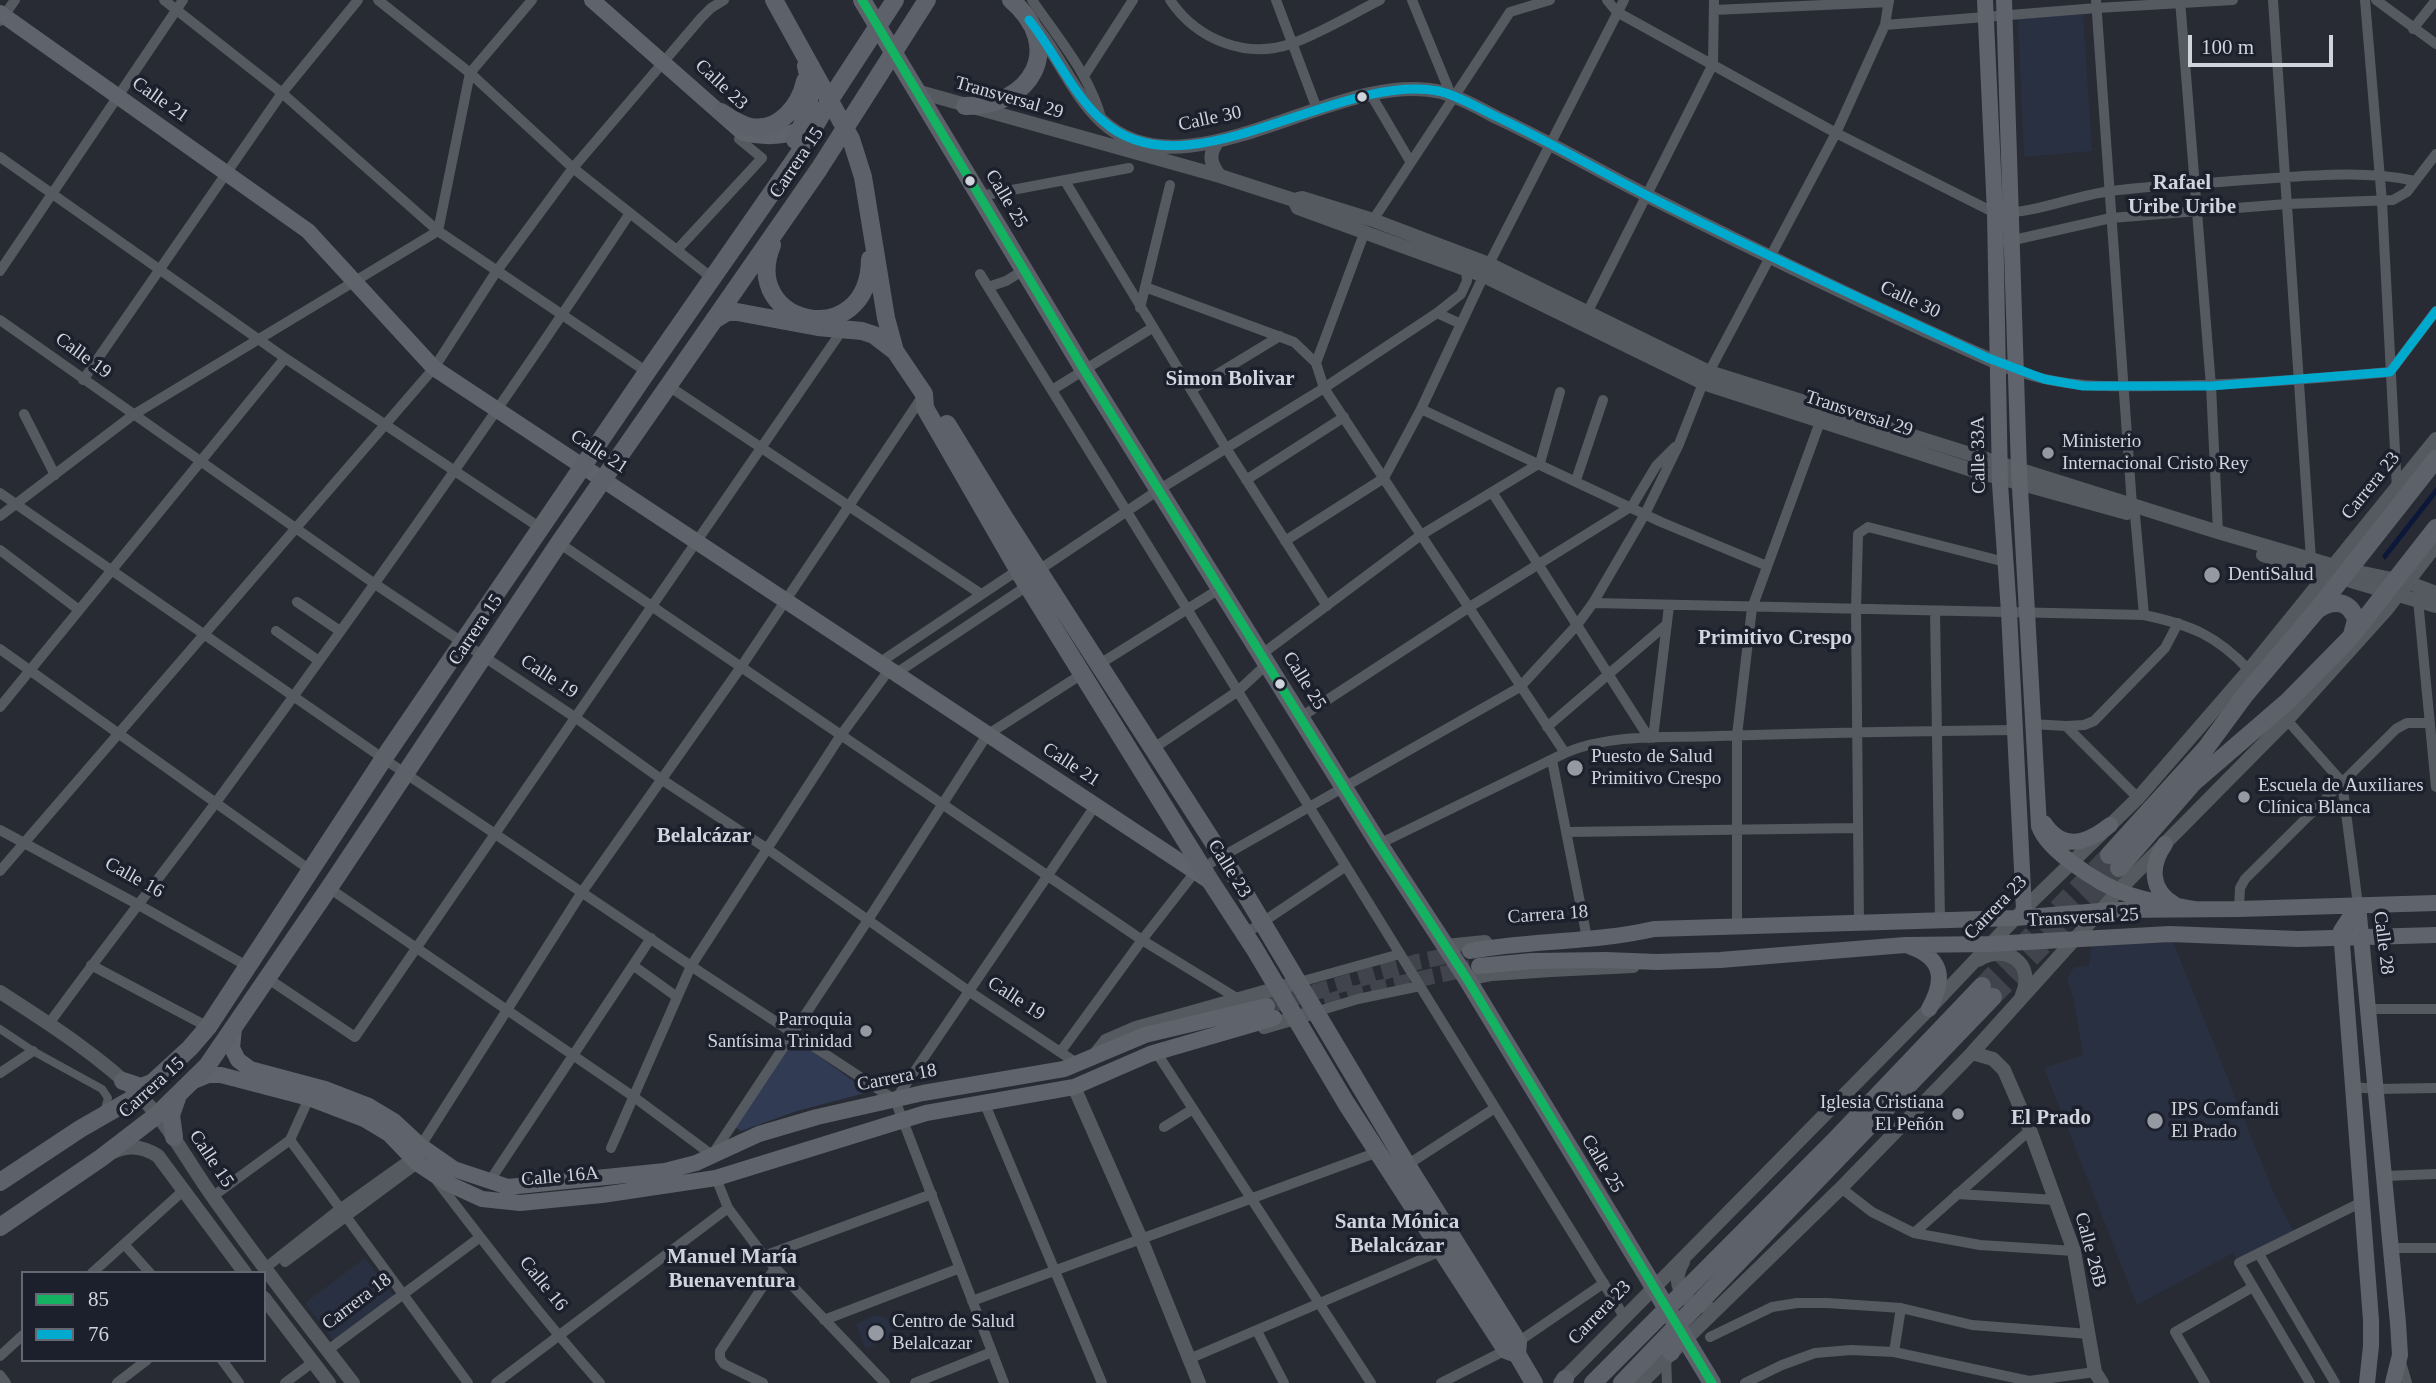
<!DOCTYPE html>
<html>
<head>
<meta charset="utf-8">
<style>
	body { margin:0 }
	#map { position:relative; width:2436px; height:1383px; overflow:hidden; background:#282b33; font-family:Georgia,serif }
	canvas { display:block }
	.legend { position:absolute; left:21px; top:1271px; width:245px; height:91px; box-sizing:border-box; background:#1b202c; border:2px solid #636873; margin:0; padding:9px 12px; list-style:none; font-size:21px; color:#d0d4dd }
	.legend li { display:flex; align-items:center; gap:14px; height:35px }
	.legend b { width:35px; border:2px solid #636873 }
	.scale { position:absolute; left:2188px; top:35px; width:145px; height:32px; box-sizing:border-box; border:4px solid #d0d4dd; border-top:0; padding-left:9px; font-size:21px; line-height:24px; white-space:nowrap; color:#d0d4dd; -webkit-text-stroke:5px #1b202c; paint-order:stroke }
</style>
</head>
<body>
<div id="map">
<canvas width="2436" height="1383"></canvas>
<ul class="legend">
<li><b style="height:9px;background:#13b361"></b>85</li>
<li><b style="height:9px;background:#00a9ce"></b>76</li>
</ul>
<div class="scale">100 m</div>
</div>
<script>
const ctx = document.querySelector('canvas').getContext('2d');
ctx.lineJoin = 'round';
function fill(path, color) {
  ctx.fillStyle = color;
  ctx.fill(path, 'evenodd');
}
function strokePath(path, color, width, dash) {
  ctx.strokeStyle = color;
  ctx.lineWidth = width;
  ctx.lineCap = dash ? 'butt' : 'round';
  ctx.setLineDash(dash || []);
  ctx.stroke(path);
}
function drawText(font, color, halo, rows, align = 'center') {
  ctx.font = font + ' Georgia,serif';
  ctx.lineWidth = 7;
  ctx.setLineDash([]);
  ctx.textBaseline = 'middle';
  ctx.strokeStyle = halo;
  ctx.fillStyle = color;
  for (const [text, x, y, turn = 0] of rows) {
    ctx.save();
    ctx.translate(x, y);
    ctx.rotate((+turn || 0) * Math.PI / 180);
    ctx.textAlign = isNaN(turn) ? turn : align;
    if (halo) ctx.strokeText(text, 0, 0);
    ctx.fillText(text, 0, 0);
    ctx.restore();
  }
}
fill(new Path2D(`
	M2083,14L2092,151L2024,157L2018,19Z
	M2170,934L2273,1191L2296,1236L2239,1263L2233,1253L2137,1305L2044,1068L2083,1055L2074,1001L2067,979L2074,967L2089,966L2092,938Z
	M365,1258L395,1297L335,1342L305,1303Z
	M875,1315L887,1318L894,1335L866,1349L856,1324Z`), '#293041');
fill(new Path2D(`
	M793,1038L869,1092L797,1111L741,1131L735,1127Z`), '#313b53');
fill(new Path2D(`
	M2436,487V495L2385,560L2382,556Z`), '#0c183b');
strokePath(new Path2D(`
	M1267,1006L1417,962L1461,953
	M1302,1010L1357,993L1470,968`), '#41444c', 16, [16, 8]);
strokePath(new Path2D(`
	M1982,986L2109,855
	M1993,997L2119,868`), '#41444c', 18, [18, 9]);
strokePath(new Path2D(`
	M0,1029L33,1051L102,1089L108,1098L104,1112`), '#555960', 8);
strokePath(new Path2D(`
	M164,0L282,93L438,231L647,372
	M378,0L470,73L573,168L712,278
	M1032,0C1058,38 1091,76 1102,121
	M1170,0C1197,40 1247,60 1293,43C1323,32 1352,14 1380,0
	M1276,0L1317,109
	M1412,0L1451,95
	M1607,0L1617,12L1836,133L1995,213C2035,214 2072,196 2111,191C2155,185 2200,184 2244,180C2298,177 2362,169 2415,181
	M2096,0L2132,505
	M2180,0L2211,386L2218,532
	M2273,0L2311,559
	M2365,0L2382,202L2397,489
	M2376,0L2436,44
	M1714,10L1889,2
	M0,21L15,0
	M1885,25L2097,8L2233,0
	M2413,29L2436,0
	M1084,76L1133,0
	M1370,93L1410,161
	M0,157L285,358L542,529
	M1065,181L1226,448L1327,606
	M980,196L1129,168
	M1373,220L1510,12L1550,0
	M2005,242L2111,218L2287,204L2393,200L2407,192L2436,154
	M677,250L762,158L739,139
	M0,271L183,0
	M980,274L1625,1318
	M988,287L1006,281L1024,270
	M1145,287L1294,342L1316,363L1324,388L1565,753
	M1140,308L1170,185
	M1588,311L1713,64L1714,0
	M1437,313L1461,324
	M0,320L375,584L576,718L661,779L766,848L970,992L1078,1064
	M1316,363L1365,231
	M2017,371C2063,388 2111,387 2160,386C2237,385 2313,379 2390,372L2436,311
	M1709,372L1836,133L1885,25L1889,0
	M83,380L282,93L358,0
	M667,385L981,594
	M1052,390L1152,328
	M1191,390L1280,336
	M1421,409L1661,522L1767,566
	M24,414L55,475
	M1246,480L1344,417
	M1576,480L1603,400
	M1492,492L1649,738
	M0,493L384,759L691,966L895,1100L1004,1383
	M2135,515L2144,615
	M0,516L133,415L438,231L470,73L532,0
	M1285,541L1384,478L1421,409L1492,258L1624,0
	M559,543L1142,940L1240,1000
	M0,550L79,610
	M2418,600L2436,787
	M297,602L340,631
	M1593,603L2144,615C2191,625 2216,635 2249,670
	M1935,612L1940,921
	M276,631L319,661
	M0,649L310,870
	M1262,654L1421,535L1540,463L1560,392
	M879,663L1012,574L1021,579
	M1098,665L1221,588
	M895,674L1021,590L1024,580L1160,489L1324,388L1437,313L1461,294L1467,281L1466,269
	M0,707L285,358
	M1301,717L1468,608L1632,506L1656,466L1675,447
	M2287,720L2342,782L2358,905
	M2032,724L2066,726L2138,798
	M2066,726L2084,725L2094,721L2165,648L2178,623
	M1547,727L1667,624
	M1653,738L1669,606
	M1154,748L1238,691L1268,663
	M1552,760L1586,933
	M0,830L137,904L247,966
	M1566,832L1858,828
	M1379,844L1565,753C1611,733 1667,738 1717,736C1816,733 1916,731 2015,730
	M0,871L434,368L496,272L573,168L701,18L711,8L724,0
	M329,888L634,1097L712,1155L868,920L987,735L1082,674
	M2239,909L2240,888L2245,879L2396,729L2407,723H2429
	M1859,923L1856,609L1858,534L1868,527L2005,562
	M1737,927V735L1752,608L1820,422
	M1245,934L1346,866
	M91,965L208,1027
	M634,966L677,997
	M267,978L355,1037L843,329
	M1296,983L1400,954
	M2369,1009H2436
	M1315,1012L1358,999L1420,986
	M48,1025C103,949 161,876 217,801C359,608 498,413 630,213
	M1061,1051L1142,940L1195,872L1520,687L1577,625L1593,603L1645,514L1679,444L1703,383
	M1160,1058L1371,1383
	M0,1073L33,1051
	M2352,1087L2377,1089L2436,1088
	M895,1100L1095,806
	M984,1102L1102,1383
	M1164,1127L1193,1109
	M290,1140L468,1383
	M611,1148L691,966L841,735L889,670
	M1407,1165L1495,1108
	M2385,1176L2436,1174
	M716,1178L728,1208L764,1256L885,1383
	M437,1181C490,1250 542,1318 600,1383
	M489,1182L651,938
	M1841,1188L1872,1212L1914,1233L1980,1245L2074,1251
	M1957,1194L2056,1200
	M212,1197L290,1140L309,1098
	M1914,1233L2030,1130
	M124,1244L150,1273
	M2391,1248H2436
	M2259,1254L2335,1383
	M764,1256L932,1194
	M285,1262L413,1167L419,1159
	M264,1269L341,1208L407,1161L418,1150L582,892L741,667L924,394
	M92,1273L184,1190
	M972,1301L1378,1152
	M824,1320L960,1268
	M1257,1331L1284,1383
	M1710,1337L1772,1307L1797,1303H1827L1901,1308L1972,1325L2089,1334
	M1518,1342L1604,1283
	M328,1350L479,1238
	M1894,1352L1901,1308
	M0,1356L23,1335
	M1666,1357L1667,1383
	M1189,1359L1441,1251
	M2400,1359L2407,1383
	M222,1360L239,1383
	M0,1375L6,1383
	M117,1383L147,1360
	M285,1383L313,1362
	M496,1383L728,1208
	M763,1383L724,1364L720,1358V1351L775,1268
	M915,1383L992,1352
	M1441,1383L1506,1350
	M1745,1383L1782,1365L1815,1353L1851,1350L1894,1352L2029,1381L2095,1372
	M2205,1383L2175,1332L2253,1287
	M2310,1383L2239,1263L2362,1202`), '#555960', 10);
strokePath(new Path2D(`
	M1035,27C1059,56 1074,95 1102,121C1188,201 1338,67 1441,92C1460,97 1479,108 1496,117C1548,141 1597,170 1648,196C1766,256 1886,314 2007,367
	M916,91L1220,176L1294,200L1302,198L1373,220L1489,264L1709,372L2218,532L2348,570L2407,582L2436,593
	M1218,141C1208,154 1210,164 1220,176
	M1294,200L1298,208L1484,276L1703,383L1975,471L2127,513
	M2263,555L2436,606
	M1446,946L1485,942
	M1978,960C2006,943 2036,963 2022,995
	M1467,979L1492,974L1551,970L1633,966
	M0,992C48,1023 100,1056 141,1097C171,1127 190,1166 215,1200C260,1263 306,1323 353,1383
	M1264,1027L1315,1012
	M1972,1053L1993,1059L2004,1070L2030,1130L2074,1251L2095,1372L2102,1383
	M1094,1056L1106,1041L1136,1028L1296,983
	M1074,1087L1141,1239L1199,1383
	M113,1152C129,1144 144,1147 158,1156L245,1273
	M1683,1262C1670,1283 1683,1306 1707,1306
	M264,1298L329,1383
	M1560,1383L1929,1009L2024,909L2138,798L2249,670L2436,439
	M1641,1383L1841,1188L1972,1053L2119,890L2287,720L2387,609L2436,545`), '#555960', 14);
strokePath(new Path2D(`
	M592,0L743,133C766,138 786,138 807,126
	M1985,0L1995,213L2000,484L2009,612L2024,909
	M2004,0L2019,470L2039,826C2047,851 2100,884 2124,893C2146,901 2171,905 2194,909
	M0,13L308,231L434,368L1211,882
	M2044,823C2063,852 2087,843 2110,825
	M2165,844C2150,865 2150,890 2174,904
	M2358,905L2341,931L2371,1320V1346L2367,1383
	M2358,905L2398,1323L2400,1355L2393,1383
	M1911,947C1945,959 1944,982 1929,1009
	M1470,951C1531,940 1593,943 1654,929L2015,918L2112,910L2239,909L2436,903
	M1479,966L1532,961L1606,960L1657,962L1720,960L1905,945L1991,944L2170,934L2298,939L2436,935
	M234,1028L232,1048L238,1060L250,1069L325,1089L369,1106L394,1121L421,1146L454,1169L508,1187L665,1171L696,1163L759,1134L817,1117L923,1093L1064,1069L1145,1035L1267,1006
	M191,1082L208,1075H221L309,1098L364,1119L389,1134L417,1163L447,1183L482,1199L520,1203L602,1195L716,1178L926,1113L1074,1087L1150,1054L1274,1018`), '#5f636b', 16);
strokePath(new Path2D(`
	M774,0L851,139L863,177L886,318L895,351L924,394L925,408L1024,580L1211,882L1254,948L1346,1103L1506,1350L1517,1354
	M862,0L1084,370L1379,844L1467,979L1712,1383
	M965,106C1032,107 1066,47 1011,0
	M721,112C730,118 740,125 751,127C779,132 800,105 805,81
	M795,140C809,112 814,97 806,66
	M772,245C739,326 869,354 870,259
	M714,320L727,312H737L818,327L862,331L874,335L895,351
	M947,424L1004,517L1231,870L1407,1165L1518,1342L1517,1354L1534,1383
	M2317,610C2333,599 2350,600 2356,620L2352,635
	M2109,855L2206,748L2245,695L2317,610L2436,459
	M2119,868L2193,783L2288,701L2350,638L2436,528
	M123,1081L141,1087L152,1083
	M174,1137L171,1115L177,1098
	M0,1182L80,1129L139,1095L190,1048L208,1027L388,752L647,372L798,155L831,98L895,0
	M0,1227L101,1158L157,1115L207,1066L329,888L559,543L819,169L927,0
	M1671,1352L1678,1328
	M1563,1383L1565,1379
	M1593,1383L1835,1140L1982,986
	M1622,1383L1993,997`), '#5d616a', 18);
strokePath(new Path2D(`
	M862,0L1084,370L1379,844L1467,979L1712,1383`), '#13b361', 9);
strokePath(new Path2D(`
	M1029,20C1055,52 1072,94 1103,121C1187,197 1336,72 1438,91C1457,95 1476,107 1493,115C1546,140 1596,169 1648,196C1760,253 1874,305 1988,358L2044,379L2083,386H2211L2390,372L2436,311`), '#00a9ce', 9);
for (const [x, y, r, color] of [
	[1362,97,6,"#d0d4dd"],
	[970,181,6,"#d0d4dd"],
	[2048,453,7,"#9599a2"],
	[2212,575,9,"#9599a2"],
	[1280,684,6,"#d0d4dd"],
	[1575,768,9,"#9599a2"],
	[2244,797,7,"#9599a2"],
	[866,1031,7,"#9599a2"],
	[1958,1114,7,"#9599a2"],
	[2155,1121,9,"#9599a2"],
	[876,1333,9,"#9599a2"]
]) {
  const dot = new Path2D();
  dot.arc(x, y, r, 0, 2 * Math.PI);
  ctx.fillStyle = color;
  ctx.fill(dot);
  strokePath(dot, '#1b202c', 2.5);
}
drawText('19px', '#d0d4dd', '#1b202c', [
	["Calle 23",721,85,43],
	["Transversal 29",1009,98,16],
	["Calle 21",160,100,35],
	["Calle 30",1210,119,-12],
	["Carrera 15",797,163,-56],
	["Calle 25",1006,199,59],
	["Calle 30",1910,300,25],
	["Calle 19",83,356,36],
	["Transversal 29",1859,414,18],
	["Calle 21",599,452,33],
	["Calle 33A",1979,455,-91],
	["Carrera 23",2371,486,-51],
	["Carrera 15",476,630,-56],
	["Calle 19",549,677,33],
	["Calle 25",1304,681,58],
	["Calle 21",1071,765,33],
	["Calle 23",1229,869,58],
	["Calle 16",134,878,29],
	["Carrera 23",1996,908,-46],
	["Carrera 18",1548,915,-4],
	["Transversal 25",2083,918,-3],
	["Calle 28",2383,943,83],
	["Calle 19",1016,999,33],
	["Carrera 18",897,1078,-11],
	["Carrera 15",152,1088,-42],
	["Calle 15",211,1159,56],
	["Calle 25",1602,1164,59],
	["Calle 16A",560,1177,-5],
	["Calle 26B",2090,1250,75],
	["Calle 16",543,1284,51],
	["Carrera 18",357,1302,-37],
	["Carrera 23",1600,1313,-46]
]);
drawText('19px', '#d0d4dd', '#1b202c', [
	["Ministerio",2062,442],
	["Internacional Cristo Rey",2062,464],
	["DentiSalud",2228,575],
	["Puesto de Salud",1591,757],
	["Primitivo Crespo",1591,779],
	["Escuela de Auxiliares",2258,786],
	["Clínica Blanca",2258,808],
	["Parroquia",852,1020,"right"],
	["Santísima Trinidad",852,1042,"right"],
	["Iglesia Cristiana",1944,1103,"right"],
	["El Peñón",1944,1125,"right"],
	["IPS Comfandi",2171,1110],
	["El Prado",2171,1132],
	["Centro de Salud",892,1322],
	["Belalcazar",892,1344]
], 'left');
drawText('bold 21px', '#d0d4dd', '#1b202c', [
	["Rafael",2182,184],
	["Uribe Uribe",2182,208],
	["Simon Bolivar",1230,380],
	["Primitivo Crespo",1775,639],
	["Belalcázar",704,837],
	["El Prado",2051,1119],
	["Santa Mónica",1397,1223],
	["Belalcázar",1397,1247],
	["Manuel María",732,1258],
	["Buenaventura",732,1282]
]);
</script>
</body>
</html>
